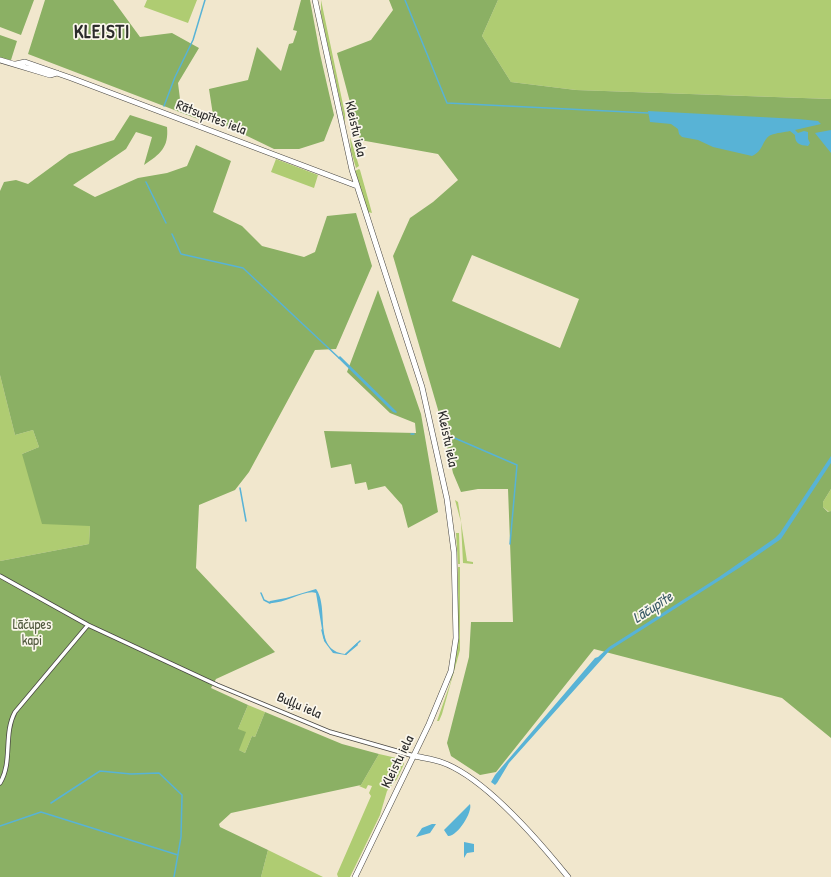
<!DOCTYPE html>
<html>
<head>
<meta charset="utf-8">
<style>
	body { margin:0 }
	canvas { display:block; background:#f1e7cd }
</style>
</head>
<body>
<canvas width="831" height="877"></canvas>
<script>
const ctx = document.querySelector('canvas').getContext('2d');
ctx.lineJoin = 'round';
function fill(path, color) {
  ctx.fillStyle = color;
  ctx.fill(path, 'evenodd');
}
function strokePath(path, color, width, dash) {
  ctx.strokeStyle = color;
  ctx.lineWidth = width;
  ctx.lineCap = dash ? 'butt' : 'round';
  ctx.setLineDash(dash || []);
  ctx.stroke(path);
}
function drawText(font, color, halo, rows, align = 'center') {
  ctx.font = font + ' "Patrick Hand",sans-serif';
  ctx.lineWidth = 3.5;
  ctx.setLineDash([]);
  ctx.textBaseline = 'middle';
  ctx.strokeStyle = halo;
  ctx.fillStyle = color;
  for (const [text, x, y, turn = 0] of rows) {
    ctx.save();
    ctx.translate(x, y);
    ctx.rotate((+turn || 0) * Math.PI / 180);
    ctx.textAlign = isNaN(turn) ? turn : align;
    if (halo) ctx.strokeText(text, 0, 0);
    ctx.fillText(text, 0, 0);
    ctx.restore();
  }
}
fill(new Path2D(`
	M147,0H197L188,23L144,7Z
	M321,0L345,114V123L321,14Z
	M498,0H831V99L576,90L511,82L482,36Z
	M350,137L359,166L356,168L351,151Z
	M276,159L318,175L314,188L271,172Z
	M359,169L360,170L372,213L368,212L355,171Z
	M0,375L15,435L33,430L39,447L22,454L90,526L89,544L0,561Z
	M831,489V511L829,512L823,507V502Z
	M455,500L458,502L467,561L473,562V564L463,563L461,522Z
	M456,533H459L460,564H458Z
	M458,567H460V650L442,714L439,721H437L450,684L457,650Z
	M248,705L265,712L255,737L252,736L245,753L239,750L238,729Z
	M379,754L401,759L404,764L397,779L387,791L380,815L350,877H338L337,874L371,796L369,793L372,786L368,785L366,789L359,786L361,785Z
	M268,850L323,877H261Z`), '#afcc72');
fill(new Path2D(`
	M0,0H34L21,35L0,27Z
	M45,0H113L140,37L172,33L199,48L178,83L180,99L203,115V121L28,54Z
	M301,0H310L320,54L334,115L324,141L299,149H274L212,119L213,115L209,89L248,80L257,47L281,71L289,44L293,43L297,31L293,30Z
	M389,0H498L482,36L511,82L576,90L831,99V489L823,502V507L828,512L831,511V738L782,698L594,649L496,772L480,775L451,756L447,743L469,657L471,622H513L508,489H478L461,492L453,473L441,420L393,256L410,218L433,202L458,180L438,154L360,140L337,53L371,40L393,10ZM472,255L579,299L560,348L452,301Z
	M0,35L17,41L11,60L0,59Z
	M130,115L167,127C169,148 160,154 144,165L152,137L136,132L126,149L73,185L95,197L138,178L167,173L187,166L196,145L231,161L213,212L242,226L262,246L304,257L315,252L327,216L356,213L372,266L336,349L315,350L249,472L235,490L199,505L196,568L275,652L216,679L211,688L248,705L238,729L246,732L239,750L245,753L252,736L255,737L265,712L342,744L379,754L361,785L231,813L219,824L220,827L268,850L261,877H0V561L89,544L90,526L42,524L22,454L39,447L33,430L15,435L0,375V191L4,182L16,180L28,184L69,154L114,140Z
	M378,290L421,414L438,512L408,528L402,505L385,486L368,490L366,482L355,484L351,464L331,468L324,431L416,433L415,423L390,413L347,372Z`), '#8bb064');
fill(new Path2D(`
	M648,111L798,119L818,121L821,124L795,130L798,133L804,131L808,132V139L810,143L808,146C800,145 795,144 795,135L790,131C785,132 776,133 771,135C762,139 764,151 752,156L713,147L698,140L682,137L679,134L678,129L671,124L650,122Z
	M831,130V153L815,133Z
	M340,356L397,412L396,413L393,412L338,358Z
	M831,456V463L781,539L739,568L610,650L509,763L497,783L495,785L491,782L495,775L595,658L598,657L609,647L719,577L775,538L780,533Z
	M316,589C330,608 312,650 345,654L357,643L358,645L346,655L333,653L324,641L316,593C305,589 283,605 268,603L270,601L286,598Z
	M470,804C473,812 457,837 448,836L444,830Z
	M432,824H436L430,833L416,837L422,828Z
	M464,842L474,844V852L467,853L464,858Z`), '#58b3d6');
strokePath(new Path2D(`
	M405,0L447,103L648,113
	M164,106L175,77L193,40L205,0
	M146,182L166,223
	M172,234L181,254L243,268L339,358
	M443,433L517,465L510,544
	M411,434H414
	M240,488L246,521
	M261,593L264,600L270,603
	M322,630L324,638
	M346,654L360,641
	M51,803L100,771L131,774L159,773L182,795L181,837L174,877
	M0,826L41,812L178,855`), '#58b3d6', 1.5);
const street = new Path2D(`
	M0,576L88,625L217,685L330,732L414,756
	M0,783C13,762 3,734 15,712L88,625`);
const secondary = new Path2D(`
	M315,0L352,170L422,387L447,499L454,552L456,638L451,671L429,724L355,877
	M0,60L50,75L57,73
	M16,64L25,62L71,78L357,186
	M415,756C423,758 433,759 441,762C485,777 539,841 568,877`);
strokePath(street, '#494743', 5);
strokePath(secondary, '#494743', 6);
strokePath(street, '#fff', 3.5);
strokePath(secondary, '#fff', 5);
drawText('14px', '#2b2b2b', '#fbf7ec', [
	["Rātsupītes iela",211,118,21],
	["Kleistu iela",355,129,77],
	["Kleistu iela",447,439,78],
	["Buļļu iela",299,706,23],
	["Kleistu iela",398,762,-64]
]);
drawText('14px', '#535b40', '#fbf7ec', [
	["Lāčupes",32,625],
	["kapi",32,641]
]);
drawText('italic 15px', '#3b5b67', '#fbf7ec', [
	["Lāčupīte",653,608,-33]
]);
ctx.letterSpacing = '1px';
drawText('bold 18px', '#2b2b2b', '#fbf7ec', [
	["KLEISTI",102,33]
]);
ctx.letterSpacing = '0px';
</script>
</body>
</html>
